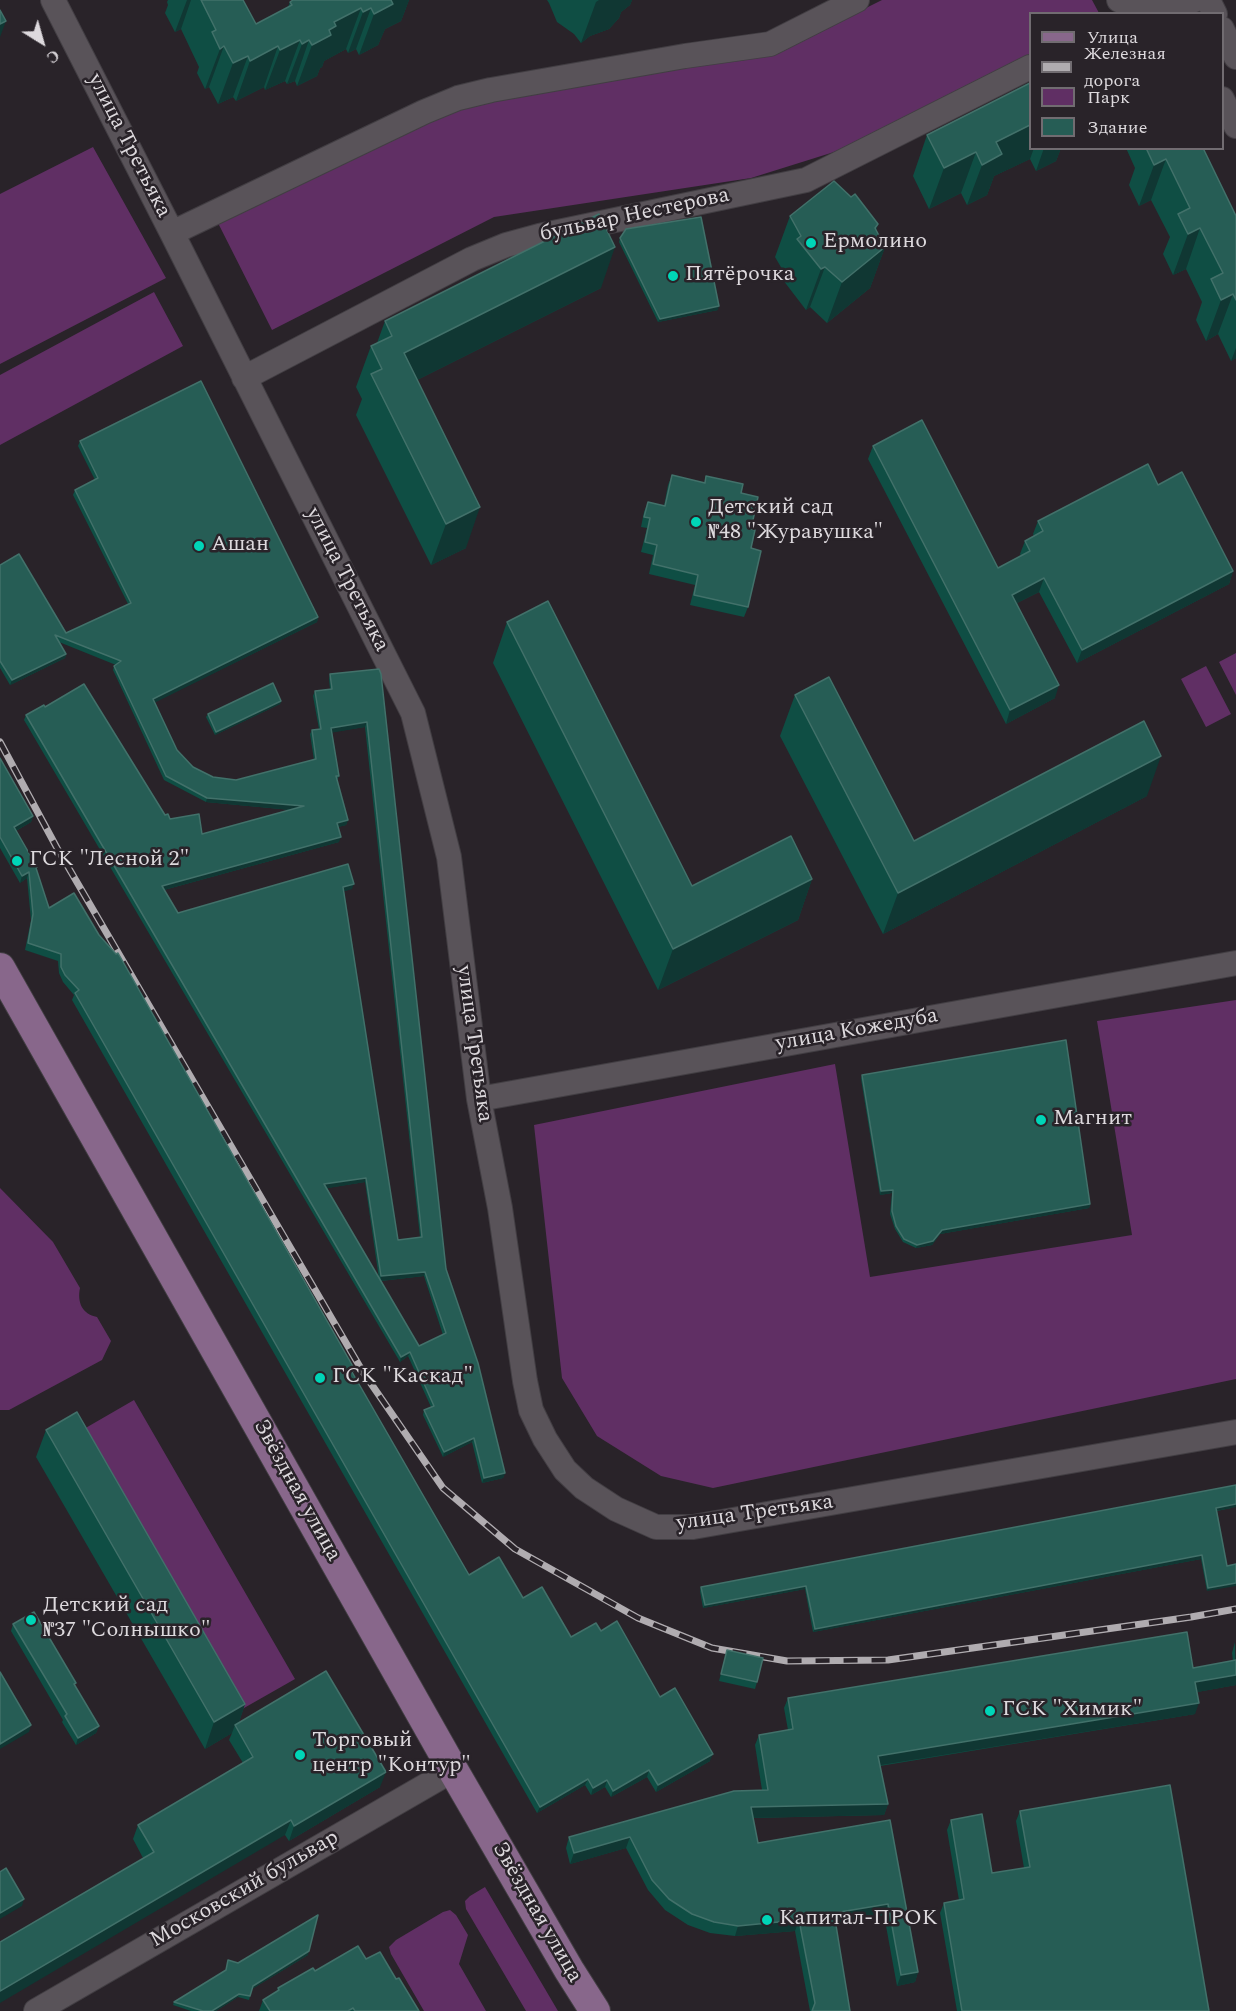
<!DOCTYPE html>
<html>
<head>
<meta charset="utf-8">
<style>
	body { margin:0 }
	#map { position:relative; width:1236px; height:2011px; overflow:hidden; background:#292329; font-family:Spectral,serif }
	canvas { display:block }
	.legend { position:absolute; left:1029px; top:12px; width:195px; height:138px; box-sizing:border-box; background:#292329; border:2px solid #716c71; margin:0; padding:8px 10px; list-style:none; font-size:18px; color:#ddd9dd }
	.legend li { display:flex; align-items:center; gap:12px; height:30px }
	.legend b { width:30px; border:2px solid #716c71 }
	.north { position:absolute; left:12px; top:12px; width:60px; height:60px; -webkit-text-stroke:4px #292329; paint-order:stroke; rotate:143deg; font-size:16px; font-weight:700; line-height:24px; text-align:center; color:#ddd9dd }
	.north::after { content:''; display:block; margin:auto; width:21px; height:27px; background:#ddd9dd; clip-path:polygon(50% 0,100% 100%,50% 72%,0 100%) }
</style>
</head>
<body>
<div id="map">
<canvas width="1236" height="2011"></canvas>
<ul class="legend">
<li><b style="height:8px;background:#88678b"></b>Улица</li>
<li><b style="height:8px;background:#b0acb0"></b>Железная дорога</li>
<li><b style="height:16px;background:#602f64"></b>Парк</li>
<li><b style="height:16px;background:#265d55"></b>Здание</li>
</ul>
<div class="north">С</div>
</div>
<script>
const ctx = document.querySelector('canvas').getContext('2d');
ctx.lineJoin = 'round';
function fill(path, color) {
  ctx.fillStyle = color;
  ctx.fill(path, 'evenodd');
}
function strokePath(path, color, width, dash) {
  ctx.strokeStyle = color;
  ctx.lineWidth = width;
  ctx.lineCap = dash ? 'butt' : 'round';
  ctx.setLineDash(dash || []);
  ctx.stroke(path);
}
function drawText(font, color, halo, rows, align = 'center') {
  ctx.font = font + ' Spectral,serif';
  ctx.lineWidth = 5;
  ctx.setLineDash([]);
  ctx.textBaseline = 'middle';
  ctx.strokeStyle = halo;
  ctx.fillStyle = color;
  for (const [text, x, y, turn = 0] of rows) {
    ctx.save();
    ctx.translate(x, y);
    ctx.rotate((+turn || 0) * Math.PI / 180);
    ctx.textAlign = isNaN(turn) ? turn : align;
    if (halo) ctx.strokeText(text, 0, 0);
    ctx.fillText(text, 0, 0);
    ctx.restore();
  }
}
fill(new Path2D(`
	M882,0H1092L1099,13L1030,14V57L850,147L751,178L494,217L272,330L217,221L422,121L480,100L778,52Z
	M93,147L166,278L0,364V194Z
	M154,292L183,346L0,445V375Z
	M1236,653V695L1219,662Z
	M1206,666L1231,714L1206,727L1181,679Z
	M1236,1000V1379L713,1488L661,1476L597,1436L562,1378L534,1125L835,1064L870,1277L1132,1235L1097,1021Z
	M0,1188L53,1242L80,1288C77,1302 82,1314 97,1317L111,1341L102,1360L9,1410H0Z
	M134,1400L295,1679L230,1716L70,1437Z
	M485,1887L558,2011H526L466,1909L465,1901L470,1896Z
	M450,1910L456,1915L468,1935L459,1964L486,2011H424L391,1954L389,1947L396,1940L443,1912Z`), '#602f64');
const minor = new Path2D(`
	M53,0L172,233L413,713L449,857L479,1099L500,1208L525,1381L531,1410L545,1439L565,1470L584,1488L616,1509L656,1527H693L1236,1432
	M1119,0C1140,13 1173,12 1194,0
	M1208,0L1215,14
	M1222,29L1236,57
	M1222,99L1236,126
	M172,233L424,112L458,98L491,90L685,56L770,44L857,0
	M244,378L472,259L506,245L539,236L806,180L1030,67
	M479,1099L1236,963
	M36,2011L453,1770`);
const major = new Path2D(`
	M0,968L453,1770L569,1970L595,2011`);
strokePath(minor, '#423e43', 26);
strokePath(major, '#423e43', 32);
strokePath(minor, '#595359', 24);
strokePath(major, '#88678b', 30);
const rail = new Path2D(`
	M0,742L57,848L363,1372L443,1488L515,1549L638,1618L712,1648L787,1661L888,1660L1191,1617L1236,1609`);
strokePath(rail, '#b0acb0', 7);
strokePath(rail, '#292329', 4.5, [14]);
fill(new Path2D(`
	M168,0H243L256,24L288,7L290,2L409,0L401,21L385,29L378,45L359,55L356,49L348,53L346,49L324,61L322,67L320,68L317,76L297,86L295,81L287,84L285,81L265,90L264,87L236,101L233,97L218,104L209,87L205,89L197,73L199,67L181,29L175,32L165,13L168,5L167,2Z
	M547,0H632L630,5L621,12L619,18L609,29L590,36L581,43L574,34L557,22L549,3Z
	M927,135L1030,148H1061L1056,161L1036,171L1030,159L994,176L987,195L967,205L961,193L929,209L913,176Z
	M1126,148H1203L1236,216V358L1231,361L1218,334L1206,341L1196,320L1202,302L1186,269L1173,275L1163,254L1170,237L1151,200L1139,206L1129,185L1135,168Z
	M851,197L878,224L876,230L885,247L870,288L827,323L810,307L806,310L783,280L785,274L775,257L790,216Z
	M620,238L718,310L658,322L619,242Z
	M601,288L417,380L466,548L431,565L356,415L362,399L356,387L371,346L377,343L385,321Z
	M80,441L318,617L317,622L155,702L177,750L193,767L213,777L236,780L314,760L310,734L312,730L319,729L313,696L315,691L330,689L329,679L330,674L379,669L446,1269L505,1473L503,1478L482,1483L472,1442L443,1457L423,1415L424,1410L431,1407L408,1356L400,1362L24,720L26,715L45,707L165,815L170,819L202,834L291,810L206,802L164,780L113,670L114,666L116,665L59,642L66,654L65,658L10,685L0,668V565L66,633L128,604L73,495L75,490L95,480L78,446ZM365,727L420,1237L398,1240L344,891L352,889L178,913L164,890L339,842L338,827L346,825L348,820L337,780L339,776L332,732ZM365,1182L379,1279L327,1188ZM424,1276L443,1335L419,1346L381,1281Z
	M873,446L998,568L1021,556L1020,554L1025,541L1034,536L1033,534L1038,521L1158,485L1233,571L1229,584L1077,663L1039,592L1017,603L1055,698L1006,724L868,459Z
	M672,475L704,483L706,476L741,493L751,529L748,607L744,617L690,605L695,585L649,574L653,555L641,552L647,528L641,527L644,512L648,502L664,506L668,485Z
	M507,622L692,886L812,879L798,920L658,990L493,663Z
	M795,695L914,841L1147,796L883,934L780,736Z
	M281,701L280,704L215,735L206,717L208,714Z
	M0,758L33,816L31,822L16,831L36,869L49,908L353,1374L469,1575L523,1598L571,1637L601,1631L660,1697L710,1761L656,1792L647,1777L611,1797L605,1787L591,1795L585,1785L537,1813L72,1000L74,995L63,982L59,973L58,961L25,950L31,920L27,878L20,883L0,848Z
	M862,1075L1090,1204L1089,1208L940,1234L932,1245L916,1248L903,1242L895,1229L890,1214L892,1193L880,1195L861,1079Z
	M46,1430L245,1704L239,1722L380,1787L289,1841L285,1835L143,1858L133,1839L138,1825L243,1763L229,1740L232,1733L205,1749L36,1457Z
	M1236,1507L1217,1511L1227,1566L1207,1591L1201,1559L813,1632L805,1589L703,1608L700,1591L701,1587Z
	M13,1624L75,1686L99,1726L96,1733L76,1745L62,1722L63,1720L11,1631Z
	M1235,1642L1236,1685L1197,1692L1195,1714L880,1766L888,1804L884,1815L753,1818L758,1843L890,1820L918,1972L915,1982L897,1986L884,1915L835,1923L850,2011H810L795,1931L735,1936L710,1933L688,1925L665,1910L648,1890L626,1848L570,1864L566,1848L569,1837L762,1790L755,1745L759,1735L788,1730L784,1708L788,1698L1193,1668L1233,1661L1232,1653Z
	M727,1650L757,1682L755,1689L719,1681Z
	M1020,1811L1209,2011H957L940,1913L944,1903L959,1900L947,1830L951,1820L992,1873L1024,1868L1016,1821Z
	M308,1955L252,1989L249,2000L238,1997L216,2011H191L173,2005L174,2002L238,1963Z
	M366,1959L396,1979L419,2011H259L263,2000L277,1991L278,1988L315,1971Z`), '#0f4e44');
fill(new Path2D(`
	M187,0H191L181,29L175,32Z
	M390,0H409L401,21L385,29L378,45L359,55L374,14Z
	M599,0H632L630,5L621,12L619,18L609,29L590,36L581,43L596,2Z
	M361,8L346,49L324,61L322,67L320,68L317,76L297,86L312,45L329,30L334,22Z
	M371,8L356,49L348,53L363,12Z
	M6,21L0,37V24Z
	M300,40L285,81L265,90L280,50Z
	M309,40L295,81L287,84L302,44Z
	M224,46L209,87L205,89L220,49Z
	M278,46L264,87L236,101L250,61Z
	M248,56L233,97L218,104L233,63Z
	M1030,125V148H1034L1030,159L994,176L987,195L967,205L982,165L996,142Z
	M1044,148H1061L1056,161L1036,171Z
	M976,152L961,193L929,209L944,168Z
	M1166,159L1151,200L1139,206L1154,165Z
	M878,224L864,265L885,247L870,288L827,323L842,282L875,228Z
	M1200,228L1186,269L1173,275L1188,234Z
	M615,247L601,288L389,394L404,353Z
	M825,267L810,307L806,310L821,269Z
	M1233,294L1218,334L1206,341L1221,300Z
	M719,306L718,310L658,322L660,319Z
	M1236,348V358L1231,361Z
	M480,507L466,548L431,565L446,524Z
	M1233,571L1229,584L1077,663L1082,650Z
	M1044,578L1039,592L1007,608L1012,595Z
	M318,617L317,622L152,704L153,699Z
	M66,654L65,658L10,685L12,680Z
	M1059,685L1055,698L1006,724L1010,710Z
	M281,701L280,704L215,735L216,732Z
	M367,722L365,727L330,733L331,728Z
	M1161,756L1147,796L883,934L898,893Z
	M207,798L304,806L302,811L206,802Z
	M33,816L31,822L12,833L14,827Z
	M348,820L346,825L335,828L337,823Z
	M341,837L339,842L160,891L162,886Z
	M29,872L27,878L20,883L22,876Z
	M812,879L798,920L658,990L673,949Z
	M354,884L352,889L342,892L343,887Z
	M366,1178L365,1182L323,1189L324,1184Z
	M893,1190L892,1193L880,1195L881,1191Z
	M1090,1204L1089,1208L940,1234L932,1245L916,1248L917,1245L942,1230Z
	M425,1272L424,1276L380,1281L381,1276Z
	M410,1352L408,1356L400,1362L401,1357Z
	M474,1438L472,1442L443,1457L444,1452Z
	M505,1473L503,1478L482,1483L484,1478Z
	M1236,1504V1507L1215,1511L1216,1508Z
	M1202,1555L1201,1559L813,1632L815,1629Z
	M1236,1583V1586L1207,1591L1208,1588Z
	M806,1586L805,1589L703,1608L705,1605Z
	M1236,1675V1685L1192,1693L1195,1682Z
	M1199,1703L1195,1714L875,1766L878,1756Z
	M245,1704L237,1728L235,1725L232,1733L205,1749L214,1722Z
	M31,1725L29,1732L0,1749V1744Z
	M99,1726L96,1733L76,1745L78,1738Z
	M713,1754L710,1761L656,1792L658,1785Z
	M649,1770L647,1777L611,1797L613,1791Z
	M386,1772L380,1787L289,1841L294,1826Z
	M588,1779L585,1785L537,1813L540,1807Z
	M607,1780L605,1787L591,1795L593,1788Z
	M888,1804L884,1815L747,1818L751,1807Z
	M291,1820L285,1835L0,2003V1991Z
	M630,1837L626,1848L570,1864L574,1853Z
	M24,1899L22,1906L0,1919V1913Z
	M888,1904L884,1915L830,1924L834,1913Z
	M799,1920L795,1931L735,1936L738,1926Z
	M309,1951L308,1955L252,1989L253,1986Z
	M918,1972L915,1982L897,1986L901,1975Z
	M239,1994L238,1997L216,2011H212Z`), '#103733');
const building = new Path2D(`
	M201,0H243L256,24L292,5L290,2L293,0H391L393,4L374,14L371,8L363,12L361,8L334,22L336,26L329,30L331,35L312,45L309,40L302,44L300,40L280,50L278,46L250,61L248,56L233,63L224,46L220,49L212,32L216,30Z
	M0,10L6,21L0,24Z
	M1030,83V125L996,142L1002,154L982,165L976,152L944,168L927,135Z
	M1146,148H1203L1236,216V300L1233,294L1221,300L1211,279L1223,273L1200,228L1188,234L1178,214L1190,208L1166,159L1154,165Z
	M834,181L851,197L855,194L878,224L875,228L885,247L842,282L825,267L821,269L797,239L801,236L790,216Z
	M599,214L615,247L404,353L480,507L446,524L371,374L382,369L371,346L392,336L385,321Z
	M701,217L719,306L660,319L620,238L626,229Z
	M201,381L318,617L153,699L177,750L193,767L213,777L236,780L316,759L312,730L321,729L315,691L332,689L330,674L379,669L381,674L446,1269L478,1363L505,1473L484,1478L474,1438L444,1452L424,1410L434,1406L410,1352L401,1357L26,715L44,705L45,707L84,684L165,815L168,814L170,819L199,814L202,834L304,806L207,798L166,776L114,666L121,661L55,635L66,654L12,680L0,661V565L19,554L66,633L131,603L75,490L98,478L80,441ZM367,722L422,1237L398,1240L343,887L354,884L348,864L178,913L162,886L341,837L337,823L348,820L336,776H339L331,728ZM366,1178L381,1276L425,1272L446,1333L419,1346L324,1184Z
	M922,420L998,568L1030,551L1025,541L1043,531L1038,521L1148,464L1158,485L1182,472L1233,571L1082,650L1044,578L1012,595L1059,685L1010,710L873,446Z
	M672,475L705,483L706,476L743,484L741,493L758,497L751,529L755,530L751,548L761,551L748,607L694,595L698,575L653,564L657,545L645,542L650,518L644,517L648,502L665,506Z
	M548,601L692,886L791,836L812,879L673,949L507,622Z
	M829,677L914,841L1144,721L1161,756L898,893L795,695Z
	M273,683L281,701L216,732L208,714Z
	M0,758L33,816L14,827L37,867L36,868L49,908L74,893L99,935L116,954L118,953L355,1370L352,1372L469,1575L499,1557L523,1598L542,1587L571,1637L596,1623L601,1631L617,1621L660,1697L675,1688L713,1754L658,1785L649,1770L613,1791L607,1780L593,1788L588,1779L540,1807L75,993L79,990L65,975L61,967V954L28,943L33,914L29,872L22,876L0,837Z
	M1066,1040L1090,1204L942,1230L933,1241L917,1245L904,1239L896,1226L892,1211L893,1190L881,1191L862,1075Z
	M77,1412L245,1704L214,1722L46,1430Z
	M1236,1485V1504L1216,1508L1227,1566L1236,1564V1583L1208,1588L1202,1555L815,1629L806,1586L705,1605L701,1587Z
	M34,1612L76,1683L74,1684L99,1726L78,1738L65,1716L67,1714L13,1624Z
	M1187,1632L1193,1668L1236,1660V1675L1195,1682L1199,1703L878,1756L888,1804L751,1807L758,1843L890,1820L918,1972L901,1975L888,1904L834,1913L850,2011H812L815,2003L799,1920L738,1926L714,1922L692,1914L669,1899L652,1880L630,1837L574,1853L569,1837L734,1791L768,1790L759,1735L793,1729L788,1698Z
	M727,1650L763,1658L757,1682L721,1674Z
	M326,1671L386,1772L294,1826L291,1820L0,1991V1942L154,1852L138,1825L253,1757L235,1725Z
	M0,1672L31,1725L0,1744Z
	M1170,1785L1209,2011H962L944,1903L964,1899L951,1820L982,1814L992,1873L1030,1867L1020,1811Z
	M6,1868L24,1899L0,1913V1872Z
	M318,1915L309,1951L253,1986L250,1996L239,1994L212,2011H203L174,2002L226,1970L228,1960L238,1963Z
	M358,1946L366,1959L380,1952L396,1979L399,1978L419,2011H355L353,2008L348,2011H270L263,2000L279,1990L278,1988L313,1968L315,1971Z`);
fill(building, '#265d55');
strokePath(building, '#42716a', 1.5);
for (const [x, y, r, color] of [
	[811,243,6,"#00d5b7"],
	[673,276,6,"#00d5b7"],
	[696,522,6,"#00d5b7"],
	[199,546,6,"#00d5b7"],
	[17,861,6,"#00d5b7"],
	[1041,1120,6,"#00d5b7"],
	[320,1378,6,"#00d5b7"],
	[31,1620,6,"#00d5b7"],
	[990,1711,6,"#00d5b7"],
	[300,1755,6,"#00d5b7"],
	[767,1920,6,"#00d5b7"]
]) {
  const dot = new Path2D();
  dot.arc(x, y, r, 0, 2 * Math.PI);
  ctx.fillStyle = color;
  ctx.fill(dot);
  strokePath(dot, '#292329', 2);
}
drawText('22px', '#ddd9dd', '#292329', [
	["улица Третьяка",128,146,63],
	["бульвар Нестерова",635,216,-12],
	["улица Третьяка",346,580,63],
	["улица Кожедуба",857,1031,-10],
	["улица Третьяка",473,1044,82],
	["Звёздная улица",296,1491,61],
	["улица Третьяка",755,1514,-8],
	["Московский бульвар",245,1890,-30],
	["Звёздная улица",536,1913,60]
]);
drawText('22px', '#ddd9dd', '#292329', [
	["Ермолино",823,243],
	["Пятёрочка",685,276],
	["Детский сад",708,509],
	["№48 \"Журавушка\"",708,534],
	["Ашан",211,546],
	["ГСК \"Лесной 2\"",29,861],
	["Магнит",1053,1120],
	["ГСК \"Каскад\"",332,1378],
	["Детский сад",43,1607],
	["№37 \"Солнышко\"",43,1632],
	["ГСК \"Химик\"",1002,1711],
	["Торговый",312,1742],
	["центр \"Контур\"",312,1767],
	["Капитал-ПРОК",779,1920]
], 'left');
</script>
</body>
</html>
